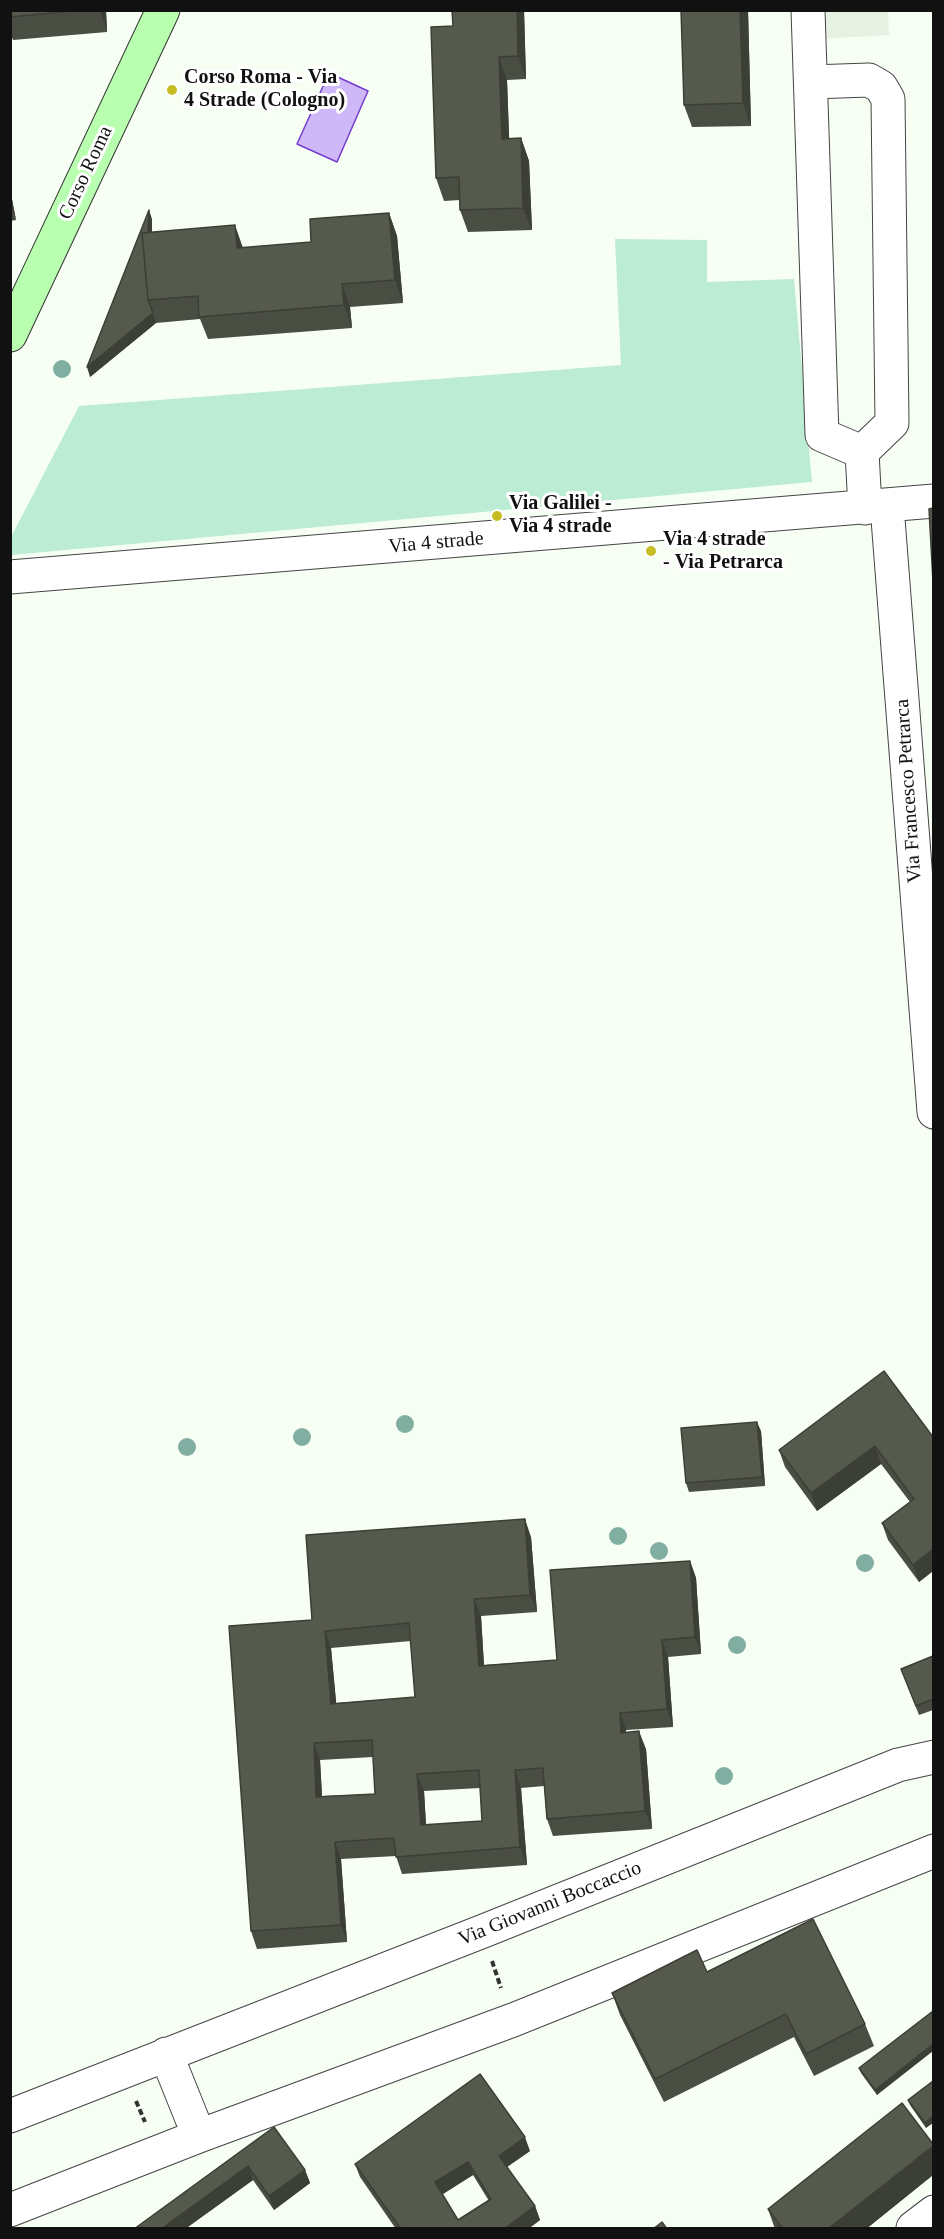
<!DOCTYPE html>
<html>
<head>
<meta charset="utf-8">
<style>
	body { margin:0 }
	#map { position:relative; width:944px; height:2239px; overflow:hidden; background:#f7fff5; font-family:Georgia,serif }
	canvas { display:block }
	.frame { position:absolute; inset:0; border:12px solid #111; pointer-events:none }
</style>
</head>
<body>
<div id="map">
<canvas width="944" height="2239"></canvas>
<div class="frame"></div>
</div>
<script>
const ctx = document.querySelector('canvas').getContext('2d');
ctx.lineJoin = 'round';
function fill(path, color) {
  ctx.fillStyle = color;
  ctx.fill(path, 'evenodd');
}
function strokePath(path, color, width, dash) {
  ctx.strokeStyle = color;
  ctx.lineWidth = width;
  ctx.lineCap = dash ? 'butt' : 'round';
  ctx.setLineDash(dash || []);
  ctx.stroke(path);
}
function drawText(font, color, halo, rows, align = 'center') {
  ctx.font = font + ' Georgia,serif';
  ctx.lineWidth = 6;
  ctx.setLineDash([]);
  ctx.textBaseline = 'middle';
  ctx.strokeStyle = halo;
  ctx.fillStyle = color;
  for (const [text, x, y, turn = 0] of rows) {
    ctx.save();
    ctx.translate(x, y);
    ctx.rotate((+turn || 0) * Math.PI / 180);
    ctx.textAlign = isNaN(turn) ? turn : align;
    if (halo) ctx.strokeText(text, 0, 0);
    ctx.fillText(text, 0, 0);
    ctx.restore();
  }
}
fill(new Path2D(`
	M615,239L707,240V282L794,279L812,482L11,555L10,539L79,406L621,365Z`), '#bcecd3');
fill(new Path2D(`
	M817,11H888L889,35L816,39Z`), '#e6f1e2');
const water = new Path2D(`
	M329,73L368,91L337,162L297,144Z`);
fill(water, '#cfb8f8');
strokePath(water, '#763dd1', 1.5);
const minor = new Path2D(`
	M808,10L822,435L862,452
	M811,82L869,80L881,87L888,99L892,423L862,452L865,508
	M887,506L934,1112
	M10,577L934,501
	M166,2054L199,2136
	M10,2116L481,1932L898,1765L934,1757
	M10,2210L199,2136L513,2020L934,1851
	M913,2228L934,2212`);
const secondary = new Path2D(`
	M10,335L163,10`);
strokePath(minor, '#444', 35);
strokePath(secondary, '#333', 35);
strokePath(new Path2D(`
	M492,1961L501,1988
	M136,2101L145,2122`), '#333', 4, [6, 3]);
strokePath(minor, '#fff', 33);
strokePath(secondary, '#b9ffb0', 33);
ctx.fillStyle = '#80aea0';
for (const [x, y] of [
	[62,369],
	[405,1424],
	[302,1437],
	[187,1447],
	[618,1536],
	[659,1551],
	[865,1563],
	[737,1645],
	[724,1776]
]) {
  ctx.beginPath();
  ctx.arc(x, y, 9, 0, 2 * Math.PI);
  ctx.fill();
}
fill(new Path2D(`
	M10,10H106L107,32L13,40L10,33Z
	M524,10L526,79L507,80L509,138H521L529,161L532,230L468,232L460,210V200L444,201L436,178L453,26Z
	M681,10H748L751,126L692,127L684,105Z
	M10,189L16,220L10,221Z
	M389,213L397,236L403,303L350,307L352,328L208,339L200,319L156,323L90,377L152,219V232L243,248L311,242Z
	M761,1431L765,1486L689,1492L686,1483Z
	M933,1437V1571L919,1582L888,1540L882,1523L910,1502L881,1464L817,1511L785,1467L779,1450Z
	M531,1537L537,1612L481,1616L484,1665L557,1660L690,1561L696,1578L701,1654L668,1657L673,1727L626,1730V1732L646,1749L652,1829L553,1836L547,1819L544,1786L521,1788L527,1865L402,1874L396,1856L341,1859L347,1942L257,1949L251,1931L312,1620ZM411,1641L415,1697L336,1703L331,1648ZM373,1757L375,1794L322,1796L320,1760ZM480,1788L482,1821L426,1825L424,1791Z
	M933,1656V1710L919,1715L901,1669Z
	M707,1972L865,2024L874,2046L814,2076L794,2037L664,2102L620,2015L612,1993Z
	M933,2011L877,2095L861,2073L859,2068Z
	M933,2081L926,2128L910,2105L908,2100Z
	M274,2127L305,2170L310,2183L274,2210L253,2180L185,2229H134Z
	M530,2151L507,2167L535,2206L540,2220L528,2229H396L360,2177L355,2164ZM473,2175L489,2201L458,2220L442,2194Z
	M933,2175L866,2229H775L768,2209Z`), '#494d42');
fill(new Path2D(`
	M100,10H106L107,32Z
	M517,10H524L526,79L518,56Z
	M740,10H748L751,126L743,103Z
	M499,57L507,80L510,161L502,139Z
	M521,138L529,161L532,230L523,208Z
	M10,189L16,220L13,210L10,199Z
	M149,210L152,219L151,256L147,246Z
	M389,213L397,236L403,303L395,280Z
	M235,225L243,248H237Z
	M342,284L350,307L352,328L344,305Z
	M153,313L156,323L90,377L87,367Z
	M757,1422L761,1431L765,1486L762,1477Z
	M875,1446L881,1464L817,1511L811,1493Z
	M525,1519L531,1537L537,1612L530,1595Z
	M933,1549V1571L919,1582L913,1565Z
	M690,1561L696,1578L701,1654L695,1637Z
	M474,1599L481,1616L485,1683L479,1666Z
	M325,1631L331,1648L338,1721L331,1704Z
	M662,1640L668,1657L673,1727L667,1709Z
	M620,1713L626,1730L627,1750L621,1733Z
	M639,1731L646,1749L652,1829L645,1811Z
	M314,1743L320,1760L323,1814L316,1797Z
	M515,1770L521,1788L527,1865L520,1847Z
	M417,1774L424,1791L427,1842L421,1825Z
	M335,1842L341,1859L347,1942L341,1925Z
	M933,2044V2051L877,2095L875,2090Z
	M933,2116V2123L926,2128L925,2123Z
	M525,2137L530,2151L504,2169L499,2156Z
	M933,2146V2175L866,2229H828Z
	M468,2162L473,2175L440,2196L435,2182Z
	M248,2166L253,2180L185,2229H161Z
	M305,2170L310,2183L274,2210L269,2196Z
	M535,2206L540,2220L528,2229H504Z`), '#3c3f36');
const building = new Path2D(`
	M10,10H82L10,17Z
	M452,10H517L518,56L499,57L502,139L521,138L523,208L460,210L459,177L436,178L431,27L453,26Z
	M681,10H740L743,103L684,105Z
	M10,199L13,210H10Z
	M149,210L148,233H142L148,300L153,313L87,367Z
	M389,213L395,280L342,284L344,305L199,317L198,296L148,300L142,233L235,225L237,248L311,242L310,219Z
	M933,508V582L929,509Z
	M884,1371L933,1437V1549L913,1565L882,1523L914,1499L875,1446L811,1493L779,1450Z
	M757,1422L762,1477L686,1483L681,1428Z
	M525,1519L530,1595L474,1599L479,1666L557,1660L550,1570L690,1561L695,1637L662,1640L667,1709L620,1713L621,1733L639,1731L645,1811L547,1819L543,1768L515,1770L520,1847L396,1857L394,1838L335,1842L341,1925L251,1931L229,1626L312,1620L306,1535ZM409,1623L415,1697L331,1704L325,1631ZM372,1740L375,1794L316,1797L314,1743ZM479,1770L482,1821L421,1825L417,1774Z
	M933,1656V1699L916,1706L901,1669Z
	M813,1919L865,2024L806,2054L786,2014L655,2079L612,1993L697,1950L707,1972Z
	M933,2011V2044L875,2090L859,2068Z
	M480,2074L525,2137L499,2156L535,2206L504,2229H401L355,2164ZM468,2162L491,2199L458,2220L435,2182Z
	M933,2081V2116L925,2123L908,2100Z
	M902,2103L933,2144V2146L828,2229H783L768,2209Z
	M274,2127L305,2170L269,2196L248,2166L161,2229H134Z
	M662,2222L667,2229H653Z`);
fill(building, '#555a4d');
strokePath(building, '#3c3f36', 1.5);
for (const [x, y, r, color] of [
	[172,90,6,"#c6bd24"],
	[497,516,6,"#c6bd24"],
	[651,551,6,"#c6bd24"]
]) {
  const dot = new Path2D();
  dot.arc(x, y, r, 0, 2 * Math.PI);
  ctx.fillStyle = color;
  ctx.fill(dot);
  strokePath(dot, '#fff', 2);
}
drawText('bold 20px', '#111', '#fff', [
	["Corso Roma - Via",184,78],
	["4 Strade (Cologno)",184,101],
	["Via Galilei -",509,504],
	["Via 4 strade",509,527],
	["Via 4 strade",663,540],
	["- Via Petrarca",663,563]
], 'left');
drawText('20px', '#111', '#fff', [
	["Corso Roma",86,173,-65],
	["Via 4 strade",436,543,-5],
	["Via Francesco Petrarca",909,791,-94],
	["Via Giovanni Boccaccio",550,1904,-22]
]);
</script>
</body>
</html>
